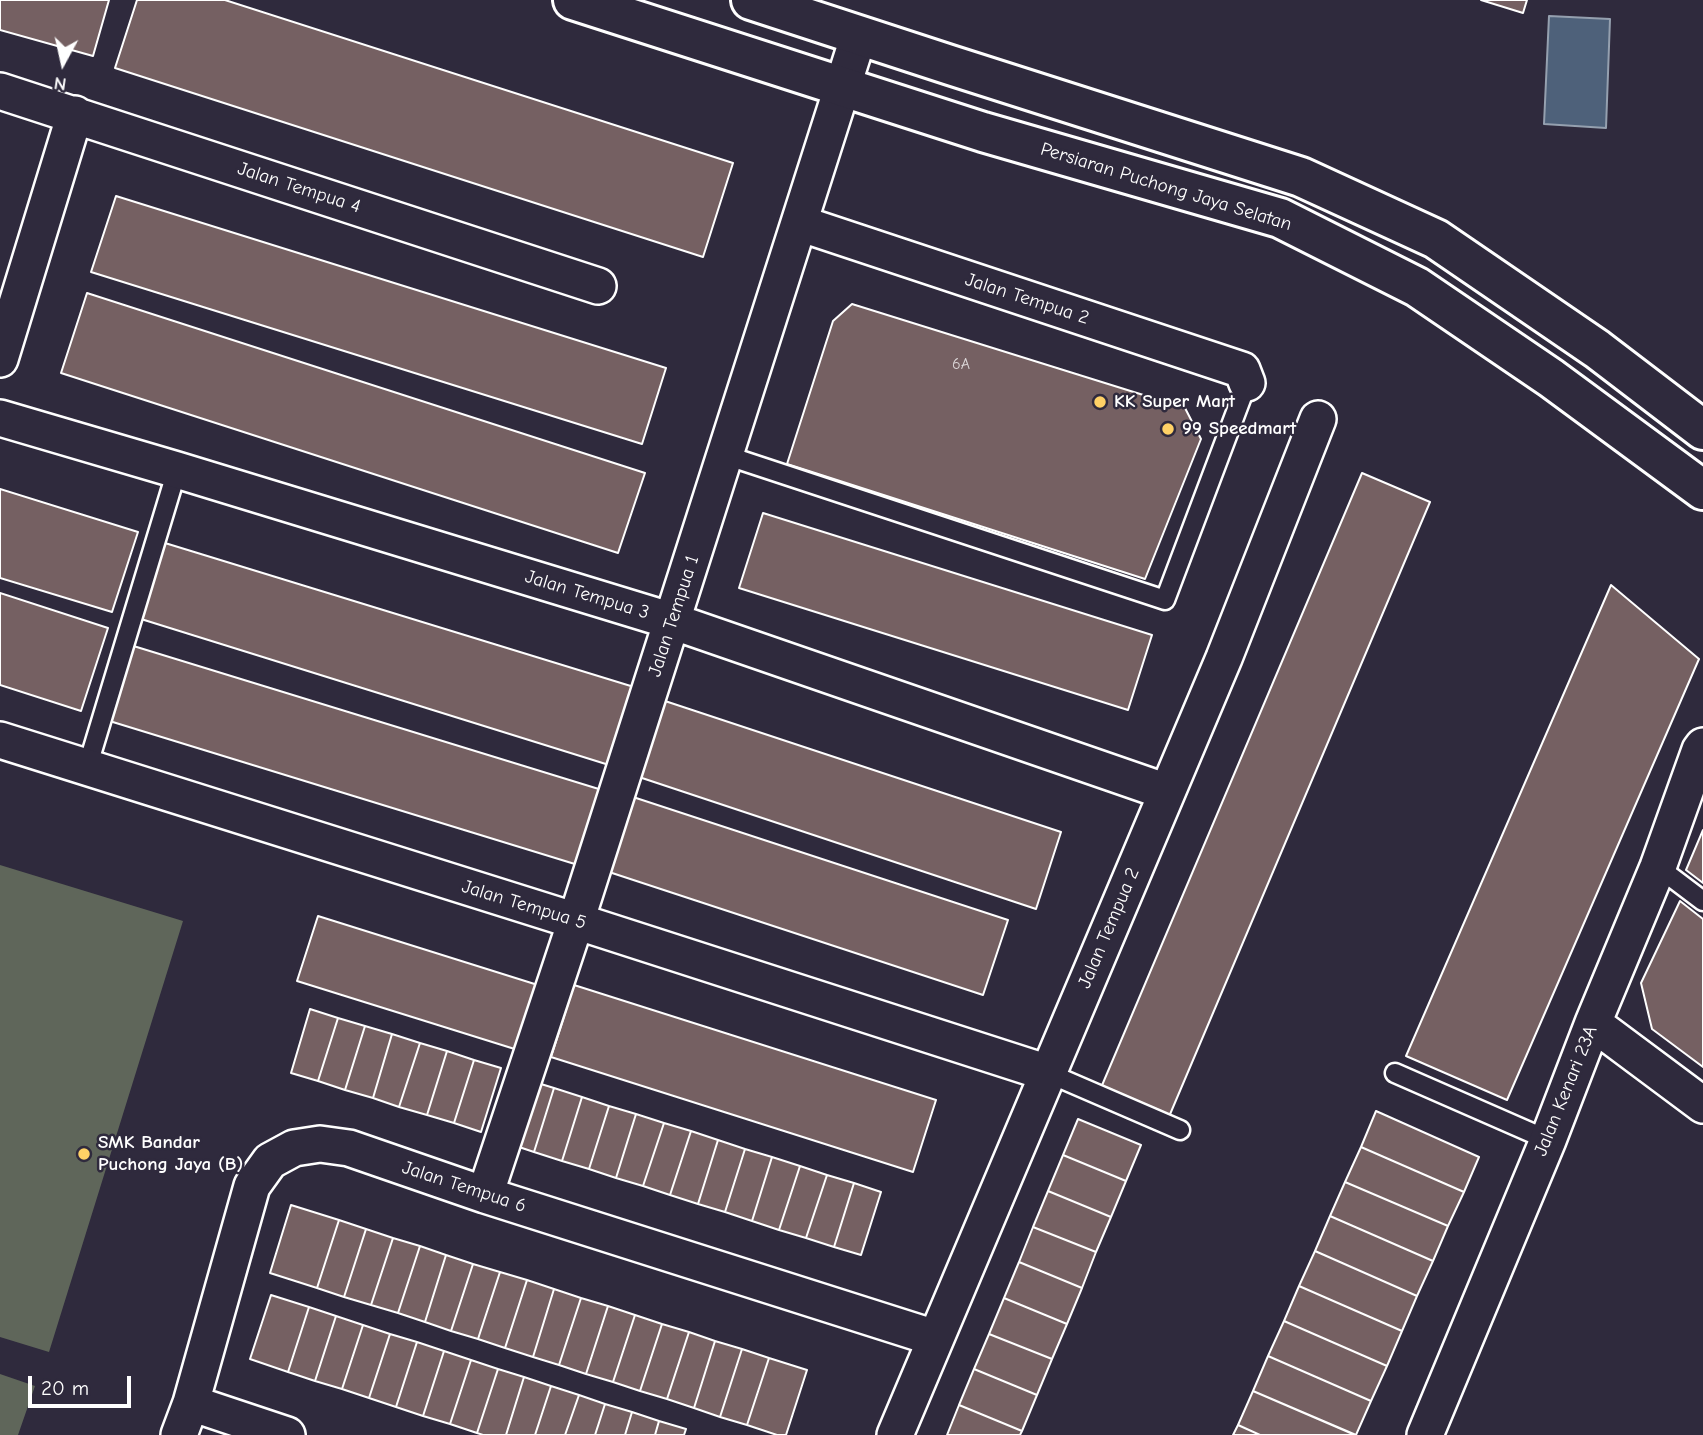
<!DOCTYPE html>
<html>
<head>
<meta charset="utf-8">
<style>
	body { margin:0 }
	#map { position:relative; width:1703px; height:1435px; overflow:hidden; background:#2f2a3d; font-family:"Comic Neue",sans-serif }
	canvas { display:block }
	.north { position:absolute; left:28px; top:28px; width:70px; height:70px; -webkit-text-stroke:5px #2f2a3d; paint-order:stroke; rotate:188deg; font-size:19px; font-weight:700; line-height:28px; text-align:center; color:#fff }
	.north::after { content:''; display:block; margin:auto; width:24px; height:32px; background:#fff; clip-path:polygon(50% 0,100% 100%,50% 72%,0 100%) }
	.scale { position:absolute; left:28px; top:1376px; width:103px; height:32px; box-sizing:border-box; border:4px solid #fff; border-top:0; padding-left:9px; font-size:21px; line-height:24px; white-space:nowrap; color:#fff; -webkit-text-stroke:5px #2f2a3d; paint-order:stroke }
</style>
</head>
<body>
<div id="map">
<canvas width="1703" height="1435"></canvas>
<div class="north">N</div>
<div class="scale">20 m</div>
</div>
<script>
const ctx = document.querySelector('canvas').getContext('2d');
ctx.lineJoin = 'round';
function fill(path, color) {
  ctx.fillStyle = color;
  ctx.fill(path, 'evenodd');
}
function strokePath(path, color, width, dash) {
  ctx.strokeStyle = color;
  ctx.lineWidth = width;
  ctx.lineCap = dash ? 'butt' : 'round';
  ctx.setLineDash(dash || []);
  ctx.stroke(path);
}
function drawText(font, color, halo, rows, align = 'center') {
  ctx.font = font + ' "Comic Neue",sans-serif';
  ctx.lineWidth = 5;
  ctx.setLineDash([]);
  ctx.textBaseline = 'middle';
  ctx.strokeStyle = halo;
  ctx.fillStyle = color;
  for (const [text, x, y, turn = 0] of rows) {
    ctx.save();
    ctx.translate(x, y);
    ctx.rotate((+turn || 0) * Math.PI / 180);
    ctx.textAlign = isNaN(turn) ? turn : align;
    if (halo) ctx.strokeText(text, 0, 0);
    ctx.fillText(text, 0, 0);
    ctx.restore();
  }
}
fill(new Path2D(`
	M0,865L183,921L49,1352L0,1337Z
	M0,1374L35,1386L18,1435H0Z`), '#5f665a');
const water = new Path2D(`
	M1549,16L1610,19L1606,128L1544,124Z`);
fill(water, '#4e617a');
strokePath(water, '#95a0af', 2);
const building = new Path2D(`
	M0,0H109L93,56L0,30Z
	M137,0H225L733,163L703,257L115,68Z
	M1481,0H1527L1523,13Z
	M116,196L666,368L642,444L91,272Z
	M87,293L645,473L618,553L61,373Z
	M852,304L1185,408L1201,439L1145,579L787,464L833,321Z
	M1362,473L1430,502L1168,1119L1100,1090Z
	M0,489L138,532L112,612L0,578Z
	M763,513L1152,635L1128,710L739,588Z
	M165,543L634,687L609,765L141,619Z
	M1611,585L1699,659L1507,1100L1406,1056Z
	M0,593L108,628L81,711L0,685Z
	M127,644L602,790L578,865L103,719Z
	M662,700L1061,832L1036,909L636,776Z
	M630,796L1008,920L983,995L606,871Z
	M1703,830V883L1686,870Z
	M1680,901L1703,919V1067L1652,1029L1641,983Z
	M318,916L541,986L521,1051L297,981Z
	M574,985L936,1100L913,1172L551,1057Z
	M310,1009L338,1018L318,1081L291,1073Z
	M338,1018L365,1026L345,1090L318,1081Z
	M365,1026L392,1034L373,1098L345,1090Z
	M392,1034L420,1043L399,1107L373,1098Z
	M420,1043L447,1051L427,1115L399,1107Z
	M447,1051L474,1060L454,1123L427,1115Z
	M474,1060L501,1068L481,1132L454,1123Z
	M528,1080L554,1088L534,1152L507,1143Z
	M554,1088L582,1097L562,1161L534,1152Z
	M582,1097L609,1106L589,1169L562,1161Z
	M609,1106L636,1114L616,1178L589,1169Z
	M1376,1111L1479,1157L1464,1192L1361,1147Z
	M636,1114L664,1123L643,1186L616,1178Z
	M1078,1119L1141,1145L1126,1181L1063,1155Z
	M664,1123L691,1131L670,1195L643,1186Z
	M691,1131L718,1140L698,1204L670,1195Z
	M718,1140L745,1149L725,1212L698,1204Z
	M1361,1147L1464,1192L1448,1226L1345,1182Z
	M745,1149L772,1157L752,1221L725,1212Z
	M1063,1155L1126,1181L1111,1217L1048,1191Z
	M772,1157L800,1166L779,1230L752,1221Z
	M800,1166L827,1175L806,1238L779,1230Z
	M827,1175L854,1183L834,1247L806,1238Z
	M1345,1182L1448,1226L1433,1261L1330,1216Z
	M854,1183L881,1192L861,1255L834,1247Z
	M1048,1191L1111,1217L1096,1252L1033,1227Z
	M291,1205L339,1220L317,1288L270,1273Z
	M1330,1216L1433,1261L1417,1296L1315,1251Z
	M339,1220L366,1229L344,1297L317,1288Z
	M1033,1227L1096,1252L1082,1288L1019,1262Z
	M366,1229L393,1238L371,1305L344,1297Z
	M393,1238L420,1246L398,1313L371,1305Z
	M420,1246L446,1255L425,1322L398,1313Z
	M1315,1251L1417,1296L1402,1331L1299,1286Z
	M446,1255L473,1264L451,1331L425,1322Z
	M1019,1262L1082,1288L1067,1324L1004,1298Z
	M473,1264L500,1272L478,1339L451,1331Z
	M500,1272L527,1280L505,1348L478,1339Z
	M527,1280L554,1289L533,1357L505,1348Z
	M1299,1286L1402,1331L1387,1366L1284,1321Z
	M554,1289L581,1298L559,1365L533,1357Z
	M271,1295L309,1307L288,1372L250,1359Z
	M581,1298L608,1306L586,1374L559,1365Z
	M1004,1298L1067,1324L1052,1359L989,1334Z
	M608,1306L635,1315L613,1382L586,1374Z
	M309,1307L336,1316L315,1381L288,1372Z
	M635,1315L662,1324L640,1391L613,1382Z
	M336,1316L363,1325L342,1389L315,1381Z
	M1284,1321L1387,1366L1371,1401L1268,1356Z
	M662,1324L689,1332L667,1399L640,1391Z
	M363,1325L390,1334L369,1398L342,1389Z
	M689,1332L715,1341L694,1408L667,1399Z
	M390,1334L417,1342L396,1407L369,1398Z
	M989,1334L1052,1359L1037,1395L974,1369Z
	M715,1341L742,1349L720,1417L694,1408Z
	M417,1342L444,1351L423,1416L396,1407Z
	M742,1349L769,1358L747,1425L720,1417Z
	M444,1351L471,1360L450,1424L423,1416Z
	M1268,1356L1371,1401L1356,1435L1253,1391Z
	M769,1358L807,1370L786,1435H777L747,1425Z
	M471,1360L498,1369L477,1433L450,1424Z
	M498,1369L524,1377L506,1435H483L477,1433Z
	M974,1369L1037,1395L1022,1431L959,1405Z
	M524,1377L551,1386L535,1435H506Z
	M551,1386L579,1395L565,1435H535Z
	M1253,1391L1355,1435H1260L1238,1425Z
	M579,1395L605,1404L595,1435H565Z
	M605,1404L632,1412L625,1435H595Z
	M959,1405L1022,1431L1020,1435H947Z
	M632,1412L659,1421L655,1435H625Z
	M659,1421L686,1429L684,1435H655Z
	M1238,1425L1260,1435H1233Z`);
fill(building, '#756062');
strokePath(building, '#fff', 2);
const lane = new Path2D(`
	M725,455L1165,600L1247,383
	M87,768L177,470
	M1658,867L1703,901
	M1048,1073L1180,1130
	M1395,1073L1548,1140`);
const street = new Path2D(`
	M0,91L598,286
	M799,223L1242,370L1247,383
	M0,359L75,114
	M0,418L177,470L672,621L1167,792
	M0,740L576,921L1048,1073
	M1593,1023L1703,1105
	M485,1195L576,921L859,35
	M191,1403L287,1435
	M179,1435L191,1403L252,1186L270,1161L294,1148L320,1144L349,1148L485,1195L935,1338
	M895,1435L1224,658L1318,419
	M1425,1435L1548,1140L1593,1023L1658,867L1700,750L1703,746`);
const secondary = new Path2D(`
	M573,0L983,132L1280,218L1417,287L1551,378L1703,490
	M751,0L950,65L1301,177L1436,239L1597,349L1703,430`);
strokePath(lane, '#fff', 23);
strokePath(street, '#fff', 40);
strokePath(secondary, '#fff', 44);
strokePath(lane, '#2f2a3d', 18);
strokePath(street, '#2f2a3d', 35);
strokePath(secondary, '#2f2a3d', 38);
for (const [x, y, r, color] of [
	[1100,402,7,"#ffd166"],
	[1168,429,7,"#ffd166"],
	[84,1154,7,"#ffd166"]
]) {
  const dot = new Path2D();
  dot.arc(x, y, r, 0, 2 * Math.PI);
  ctx.fillStyle = color;
  ctx.fill(dot);
  strokePath(dot, '#2f2a3d', 2.5);
}
drawText('16px', '#dcd7d8', null, [
	["6A",961,364]
]);
drawText('19px', '#fff', '#2f2a3d', [
	["Persiaran Puchong Jaya Selatan",1166,187,17],
	["Jalan Tempua 4",299,188,18],
	["Jalan Tempua 2",1027,299,18],
	["Jalan Tempua 3",587,595,17],
	["Jalan Tempua 1",674,616,-72],
	["Jalan Tempua 5",524,905,17],
	["Jalan Tempua 2",1109,928,-67],
	["Jalan Kenari 23A",1566,1091,-68],
	["Jalan Tempua 6",464,1187,18]
]);
drawText('bold 19px', '#fff', '#2f2a3d', [
	["KK Super Mart",1114,402],
	["99 Speedmart",1182,429],
	["SMK Bandar",98,1143],
	["Puchong Jaya (B)",98,1165]
], 'left');
</script>
</body>
</html>
